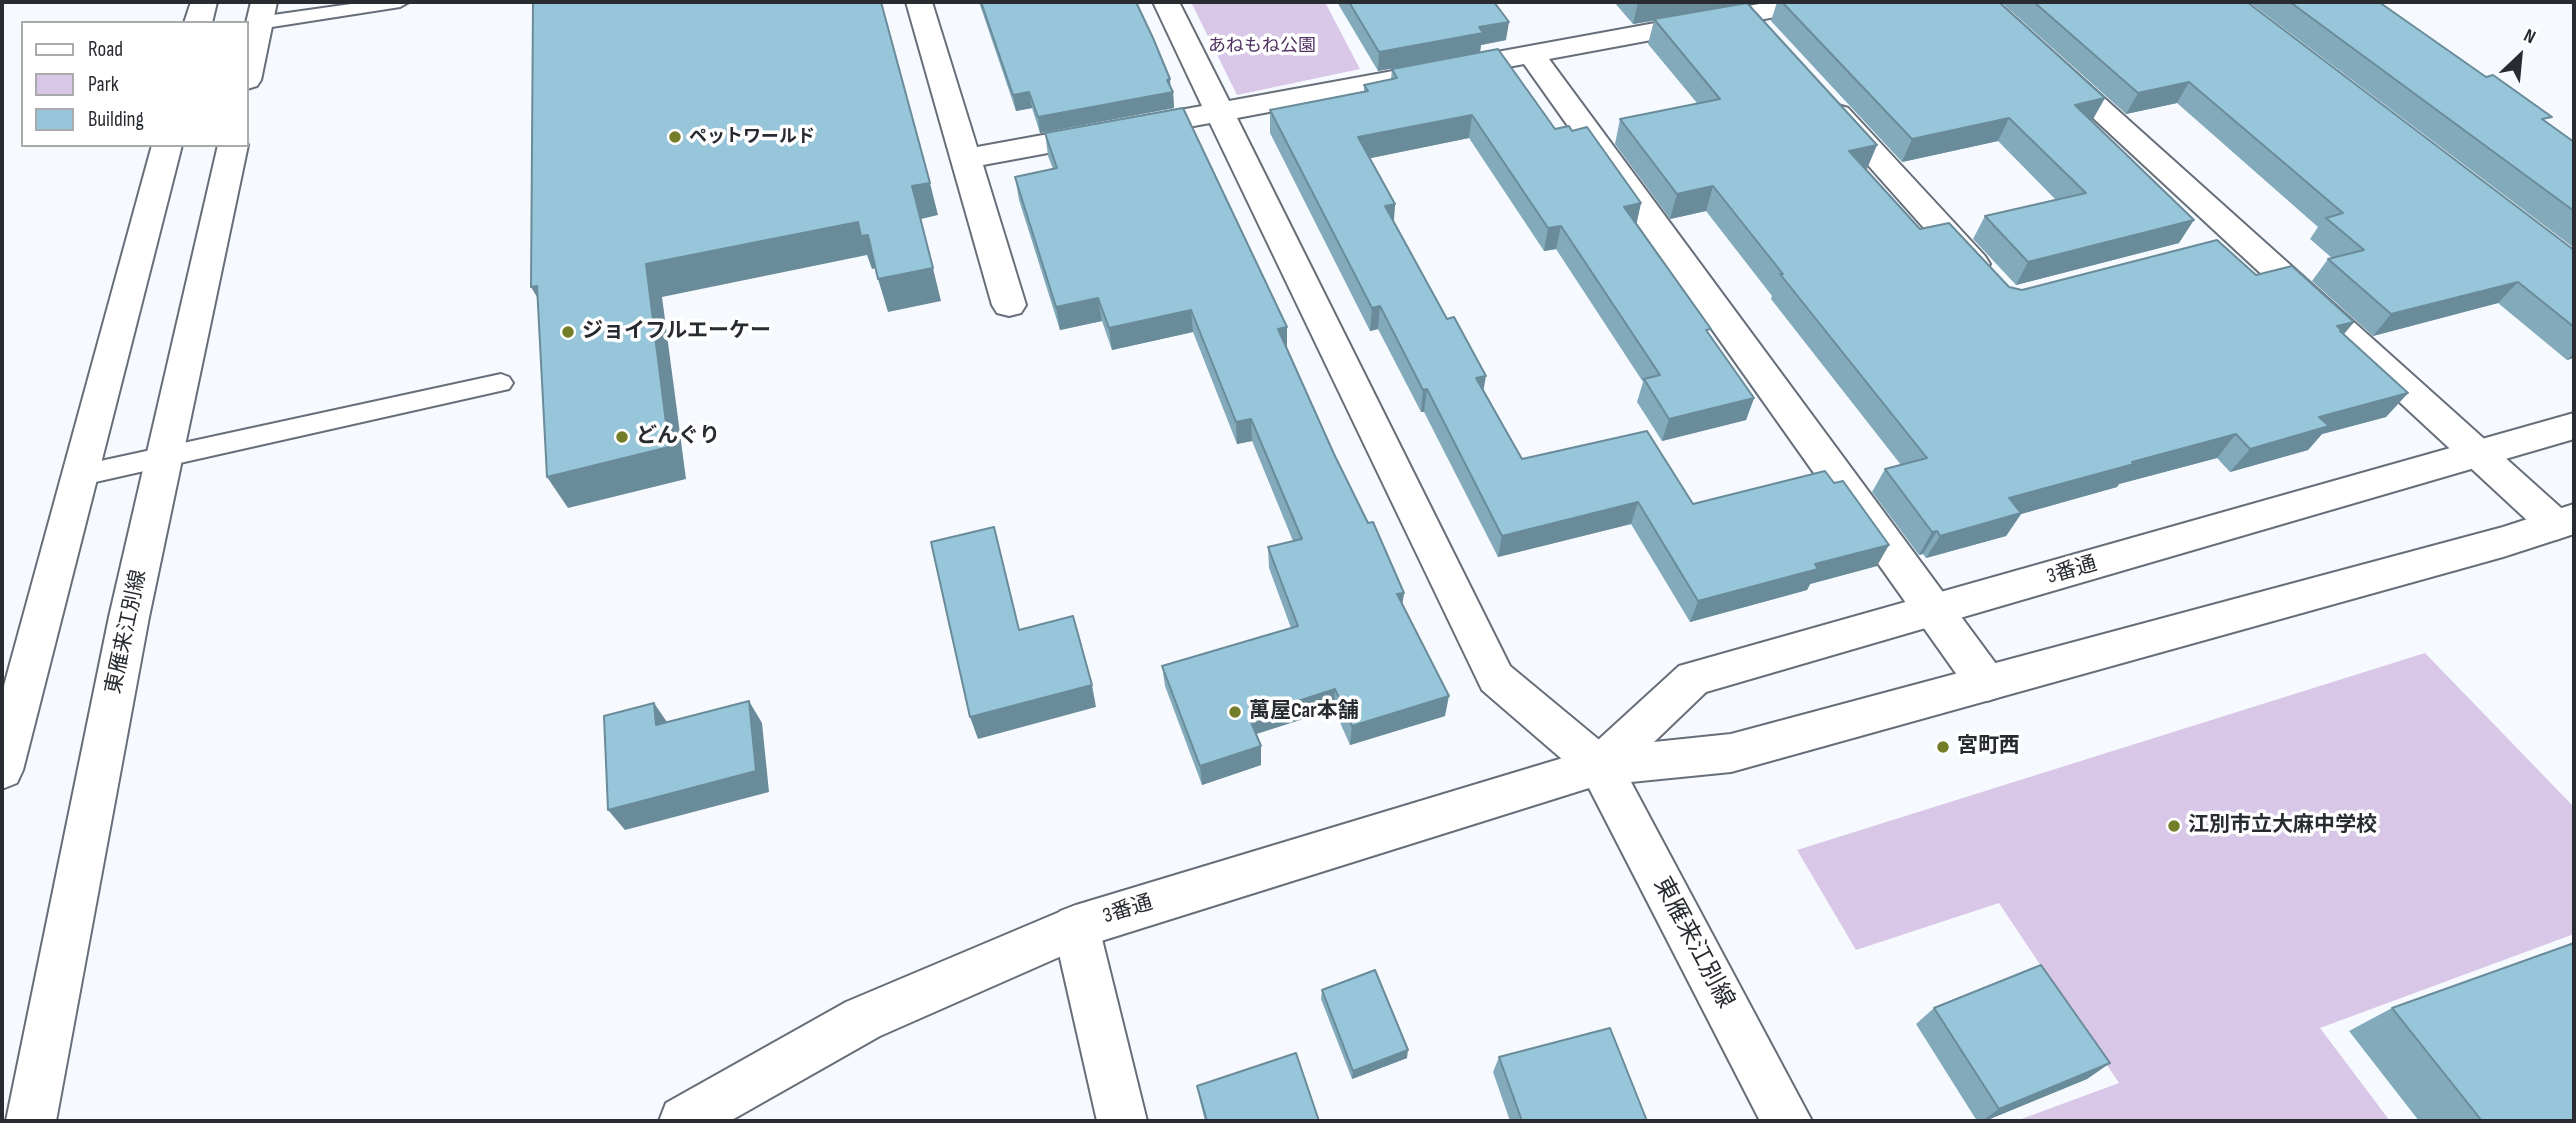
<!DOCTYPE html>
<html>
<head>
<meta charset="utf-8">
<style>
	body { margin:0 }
	#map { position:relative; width:2576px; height:1123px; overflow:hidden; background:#f6faff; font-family:"Sofia Sans Condensed",sans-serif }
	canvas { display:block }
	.frame { position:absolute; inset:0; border:4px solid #282b30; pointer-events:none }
	.legend { position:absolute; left:21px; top:21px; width:228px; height:126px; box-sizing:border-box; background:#fff; border:2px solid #a9aaac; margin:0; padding:9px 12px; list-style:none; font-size:21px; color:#282b30 }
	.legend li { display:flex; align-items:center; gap:14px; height:35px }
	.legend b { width:35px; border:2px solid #a9aaac }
	.north { position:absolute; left:2485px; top:21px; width:70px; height:70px; -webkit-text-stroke:5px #fff; paint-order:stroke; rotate:26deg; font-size:19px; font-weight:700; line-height:28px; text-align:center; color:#282b30 }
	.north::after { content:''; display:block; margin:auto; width:24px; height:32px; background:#282b30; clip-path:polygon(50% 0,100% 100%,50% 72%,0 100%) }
</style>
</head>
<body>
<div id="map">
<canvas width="2576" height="1123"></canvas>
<div class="frame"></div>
<ul class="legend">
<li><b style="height:9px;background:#fff"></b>Road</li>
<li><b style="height:19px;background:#d9c7e8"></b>Park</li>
<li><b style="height:19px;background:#97c6da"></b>Building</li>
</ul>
<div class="north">N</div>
</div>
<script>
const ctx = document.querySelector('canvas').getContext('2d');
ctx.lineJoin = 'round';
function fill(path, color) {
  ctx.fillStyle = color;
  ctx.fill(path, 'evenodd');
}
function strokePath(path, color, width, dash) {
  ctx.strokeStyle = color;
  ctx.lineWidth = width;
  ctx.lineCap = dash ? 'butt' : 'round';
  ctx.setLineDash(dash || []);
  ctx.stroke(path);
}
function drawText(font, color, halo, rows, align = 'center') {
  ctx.font = font + ' "Sofia Sans Condensed","Noto Sans JP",sans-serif';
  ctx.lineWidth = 7;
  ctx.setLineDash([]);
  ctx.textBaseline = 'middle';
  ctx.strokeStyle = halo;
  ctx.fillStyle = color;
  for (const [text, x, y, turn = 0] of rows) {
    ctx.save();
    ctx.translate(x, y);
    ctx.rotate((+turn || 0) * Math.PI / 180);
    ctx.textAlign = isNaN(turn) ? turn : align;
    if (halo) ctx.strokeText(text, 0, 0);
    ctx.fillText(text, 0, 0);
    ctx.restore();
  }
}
fill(new Path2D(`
	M1191,2H1325L1360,69L1237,95Z
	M2425,653L2574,807V934L2320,1028L2390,1121H2016L2119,1083L1999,903L1856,950L1797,850Z`), '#d9c7e8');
const lane = new Path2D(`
	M365,2H409L400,7L259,29L250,23L259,17Z
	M501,374L509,377L513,383L509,389L82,485L73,482L69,475L73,468L82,465Z`);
const street = new Path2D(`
	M906,2H932L977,147L1202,106L1153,2H1179L1229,101L1770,2H1826L1822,8L1813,10L1549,59L2002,672L2008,684L2002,696L1987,701L1972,696L1524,64L1237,118L1510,666L1615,753L1621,766L1615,779L1600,785L1585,779L1482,690L1210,123L983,165L1026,305L1021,313L1009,316L997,313L992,305Z
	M1968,2H1997L2569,515L2574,524L2569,535L2556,540L2543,535Z
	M1838,105L1848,108L1985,256L1990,264L1985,272L1974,275L1963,272L1828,120L1823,114L1828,108Z
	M1076,905L1092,911L1099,927L1147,1121H1097L1053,927L1060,911Z`);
const secondary = new Path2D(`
	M191,2H217L212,23H184Z
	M251,2H277L261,80L257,86L247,89L246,23Z
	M247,143L248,145L149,617L56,1121H6L109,617L218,145Z
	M152,145H182L23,770L17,783L2,789V693Z
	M2574,413V439L1706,692L1654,742L1731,734L2503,527L2574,504V534L2503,557L1731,772L1631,782L1812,1121H1760L1589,788L1082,947L880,1036L730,1121H659L666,1103L846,1002L1076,905L1586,751L1679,666Z`);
strokePath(lane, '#666f79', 4);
strokePath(street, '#666f79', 4);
strokePath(secondary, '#666f79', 4);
fill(lane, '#fff');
fill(street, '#fff');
fill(secondary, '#fff');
fill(new Path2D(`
	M979,2H1136L1170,79V86L1173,92L1174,108L1040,133L1032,108L1016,111Z
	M1337,2H1494L1506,40L1481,45L1480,52L1555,129L1572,131L1641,203L1636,224L1709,335L1754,398L1746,420L1662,441L1637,402L1643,382L1556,249L1544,251L1469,138L1369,158L1395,204L1394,222L1484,390L1522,459L1693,504L1877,566L1810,584L1807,590L1690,622L1631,524L1498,557L1424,412H1421L1378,329L1370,331L1270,133V110L1364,91V85L1391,79L1392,69L1454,57L1378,71Z
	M1614,2H1757L1748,3L1867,169H1866L1920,229L2009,287L2022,290L2256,275L2354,322L2343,334L2408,393L2386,417L2322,434L2308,450L2230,472L2217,458L2119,484L2117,487L2021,514L2006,536L1926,558L1923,554L1919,555L1872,492L1885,469L1901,465L1771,299L1772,296L1706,211L1670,219L1615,144L1620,119L1697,103L1648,44L1654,21L1633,24Z
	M1777,2H1999L2092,122L2179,243L2016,285L1973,239L1985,216L2056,200L1998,141L1902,162L1771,21Z
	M2001,2H2247L2574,250V358L2567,360L2498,303L2373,336L2312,281L2328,259L2332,258L2310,239L2318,227L2177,103L2126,114Z
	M2249,2H2379L2574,142V248Z
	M1045,133L1287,327V348L1334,454L1404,593L1402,604L1445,716L1350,745L1334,709L1256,734L1261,746V765L1202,785L1165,686L1162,666L1291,628L1269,568L1268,547L1293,541L1252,441L1237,444L1193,332L1112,350L1102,321L1060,330L1019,200L1015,177L1053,169L1048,156Z
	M1322,990L1407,1058L1352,1079L1321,999Z
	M1934,1008L2110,1063L2087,1079L1985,1121H1977L1916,1024Z
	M2392,1008L2574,1121H2419L2349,1031Z
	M1499,1057L1647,1121H1510L1493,1072Z
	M1197,1086L1319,1121H1205L1200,1101Z`), '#82aabb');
fill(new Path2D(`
	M1638,2H1757L1633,24Z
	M1509,22L1506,40L1481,45L1480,52L1378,71L1379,52L1479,27Z
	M1170,79L1171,93L1173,92L1174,108L1040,133L1038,117Z
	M2189,82L2177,103L2126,114L2138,93Z
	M1029,92L1032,108L1016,111L1013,95Z
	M2105,98L2092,121L2075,105Z
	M1472,115L1469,138L1357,161L1358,137Z
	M2009,118L1998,141L1902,162L1912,139Z
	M1877,145L1867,169L1839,175L1849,151Z
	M930,183L938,215L921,219L941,301L888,312L878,279L912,186Z
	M1713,186L1706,211L1670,219L1677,194Z
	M1641,203L1636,226L1624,207Z
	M1395,204L1393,227L1385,206Z
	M2194,220L2179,243L2016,285L2028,262Z
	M858,222L868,235L878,268L872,269L867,255L662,297L686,479L568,508L547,477L646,264Z
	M1561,226L1556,249L1544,251L1548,228Z
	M2518,282L2498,303L2373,336L2391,314Z
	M537,286L550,319L531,287Z
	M1098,298L1102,321L1060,330L1056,307Z
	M1380,306L1378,329L1370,331L1372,308Z
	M1191,310L1193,332L1112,350L1109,328Z
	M2354,322L2334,346L2337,326Z
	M1287,327V350L1278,329Z
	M2574,353V358L2567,360Z
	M1486,376L1482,398L1476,378Z
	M1427,389L1424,412H1421L1423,390Z
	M2408,393L2386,417L2322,434L2308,450L2230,472L2250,449L2319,417Z
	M1754,398L1746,420L1662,441L1669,419Z
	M1251,419L1252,441L1237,444L1236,422Z
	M2236,434L2217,458L2119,484L2117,487L2021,514L2006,536L1926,558L1940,536L2009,498L2132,462Z
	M1638,502L1631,524L1498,557L1502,536Z
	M1937,531L1923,554L1919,555L1932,532Z
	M1889,545L1877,566L1810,584L1807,590L1690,622L1698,601L1815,564Z
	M1404,593L1401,613L1397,594Z
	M1092,685L1096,707L978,739L970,717Z
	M1335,689L1334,709L1250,736L1249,717Z
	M1449,696L1445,716L1350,745L1352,726Z
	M749,701L762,723L769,792L625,830L608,810Z
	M654,703L669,725H656Z
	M1261,746V765L1202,785L1200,766Z
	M1408,1050L1407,1058L1352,1079L1353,1071Z
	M2110,1063L2087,1079L1985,1121H1982L1999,1109Z`), '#6a8b99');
const building = new Path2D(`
	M533,2H881L930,183L912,186L933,268L878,279L868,235L861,236L858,222L646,264L669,447L547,477L537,286L531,287Z
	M981,2H1136L1153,38L1170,79L1167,80L1173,92L1038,117L1029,92L1013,95Z
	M1349,2H1494L1509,22L1479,27L1483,33L1379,52Z
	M1782,2H1999L2105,98L2075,105L2194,220L2028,262L1985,216L2086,193L2009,118L1912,139Z
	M2034,2H2247L2574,250V327L2518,282L2391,314L2328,259L2364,250L2326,218L2343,213L2189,82L2138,93Z
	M2290,2H2379L2486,77L2493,75L2552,117L2542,119L2574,142V211Z
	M1747,3L1877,145L1849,151L1920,229L1949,223L2009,287L2022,290L2217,240L2256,275L2292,266L2354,322L2337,326L2342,331H2340L2408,393L2319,417L2329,426L2250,449L2236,434L2132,462L2134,464L2009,498L2021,513L1940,536L1937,531L1932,532L1885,469L1927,458L1780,274H1783L1713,186L1677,194L1620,119L1720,99L1654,19Z
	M1498,49L1555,129L1569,126L1572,131L1587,127L1641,203L1624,207L1711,329L1706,330L1754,398L1669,419L1644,379L1660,375L1561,226L1548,228L1472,115L1358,137L1395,204L1385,206L1447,319L1454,317L1486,376L1476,378L1522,459L1647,431L1693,504L1825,471L1834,483L1843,481L1889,545L1815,564L1818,569L1698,601L1638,502L1502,536L1427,389L1423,390L1380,306L1372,308L1270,110L1368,91L1364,85L1397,78L1392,69Z
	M1183,108L1287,327L1278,329L1334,454L1368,523L1373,522L1404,593L1397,594L1449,696L1352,726L1335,689L1249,717L1261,746L1200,766L1162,666L1298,626L1268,547L1302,539L1251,419L1236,422L1191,310L1109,328L1098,298L1056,307L1015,177L1057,168L1045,133Z
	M994,527L1019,630L1073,616L1092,685L970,717L931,542Z
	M749,701L756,771L608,810L604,716L654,703L656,725Z
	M2574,943V1121H2482L2392,1008Z
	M2041,965L2110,1063L1999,1109L1934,1008Z
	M1375,970L1408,1050L1353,1071L1322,990Z
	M1610,1028L1647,1121H1522L1499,1057Z
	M1296,1053L1319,1121H1207L1197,1086Z`);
fill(building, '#97c6da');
strokePath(building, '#6a8b99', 2);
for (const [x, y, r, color] of [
	[675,137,7,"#747d28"],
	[568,332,7,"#747d28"],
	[622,437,7,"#747d28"],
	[1235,712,7,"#747d28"],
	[1943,747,7,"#747d28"],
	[2174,826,7,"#747d28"]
]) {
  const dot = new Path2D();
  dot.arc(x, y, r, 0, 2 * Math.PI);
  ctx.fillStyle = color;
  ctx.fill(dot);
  strokePath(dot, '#fff', 2.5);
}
drawText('18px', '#503263', '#fff', [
	["あねもね公園",1262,46]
]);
drawText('bold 18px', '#282b30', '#fff', [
	["ペットワールド",689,137]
], 'left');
drawText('bold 21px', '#282b30', '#fff', [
	["ジョイフルエーケー",582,332],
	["どんぐり",636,437],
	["萬屋Car本舗",1249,712],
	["宮町西",1957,747],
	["江別市立大麻中学校",2188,826]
], 'left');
drawText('21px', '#282b30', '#fff', [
	["3番通",2072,571,-16],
	["東雁来江別線",127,632,-78],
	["3番通",1128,910,-17]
]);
drawText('24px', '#282b30', '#fff', [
	["東雁来江別線",1693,943,62]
]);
</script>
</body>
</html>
